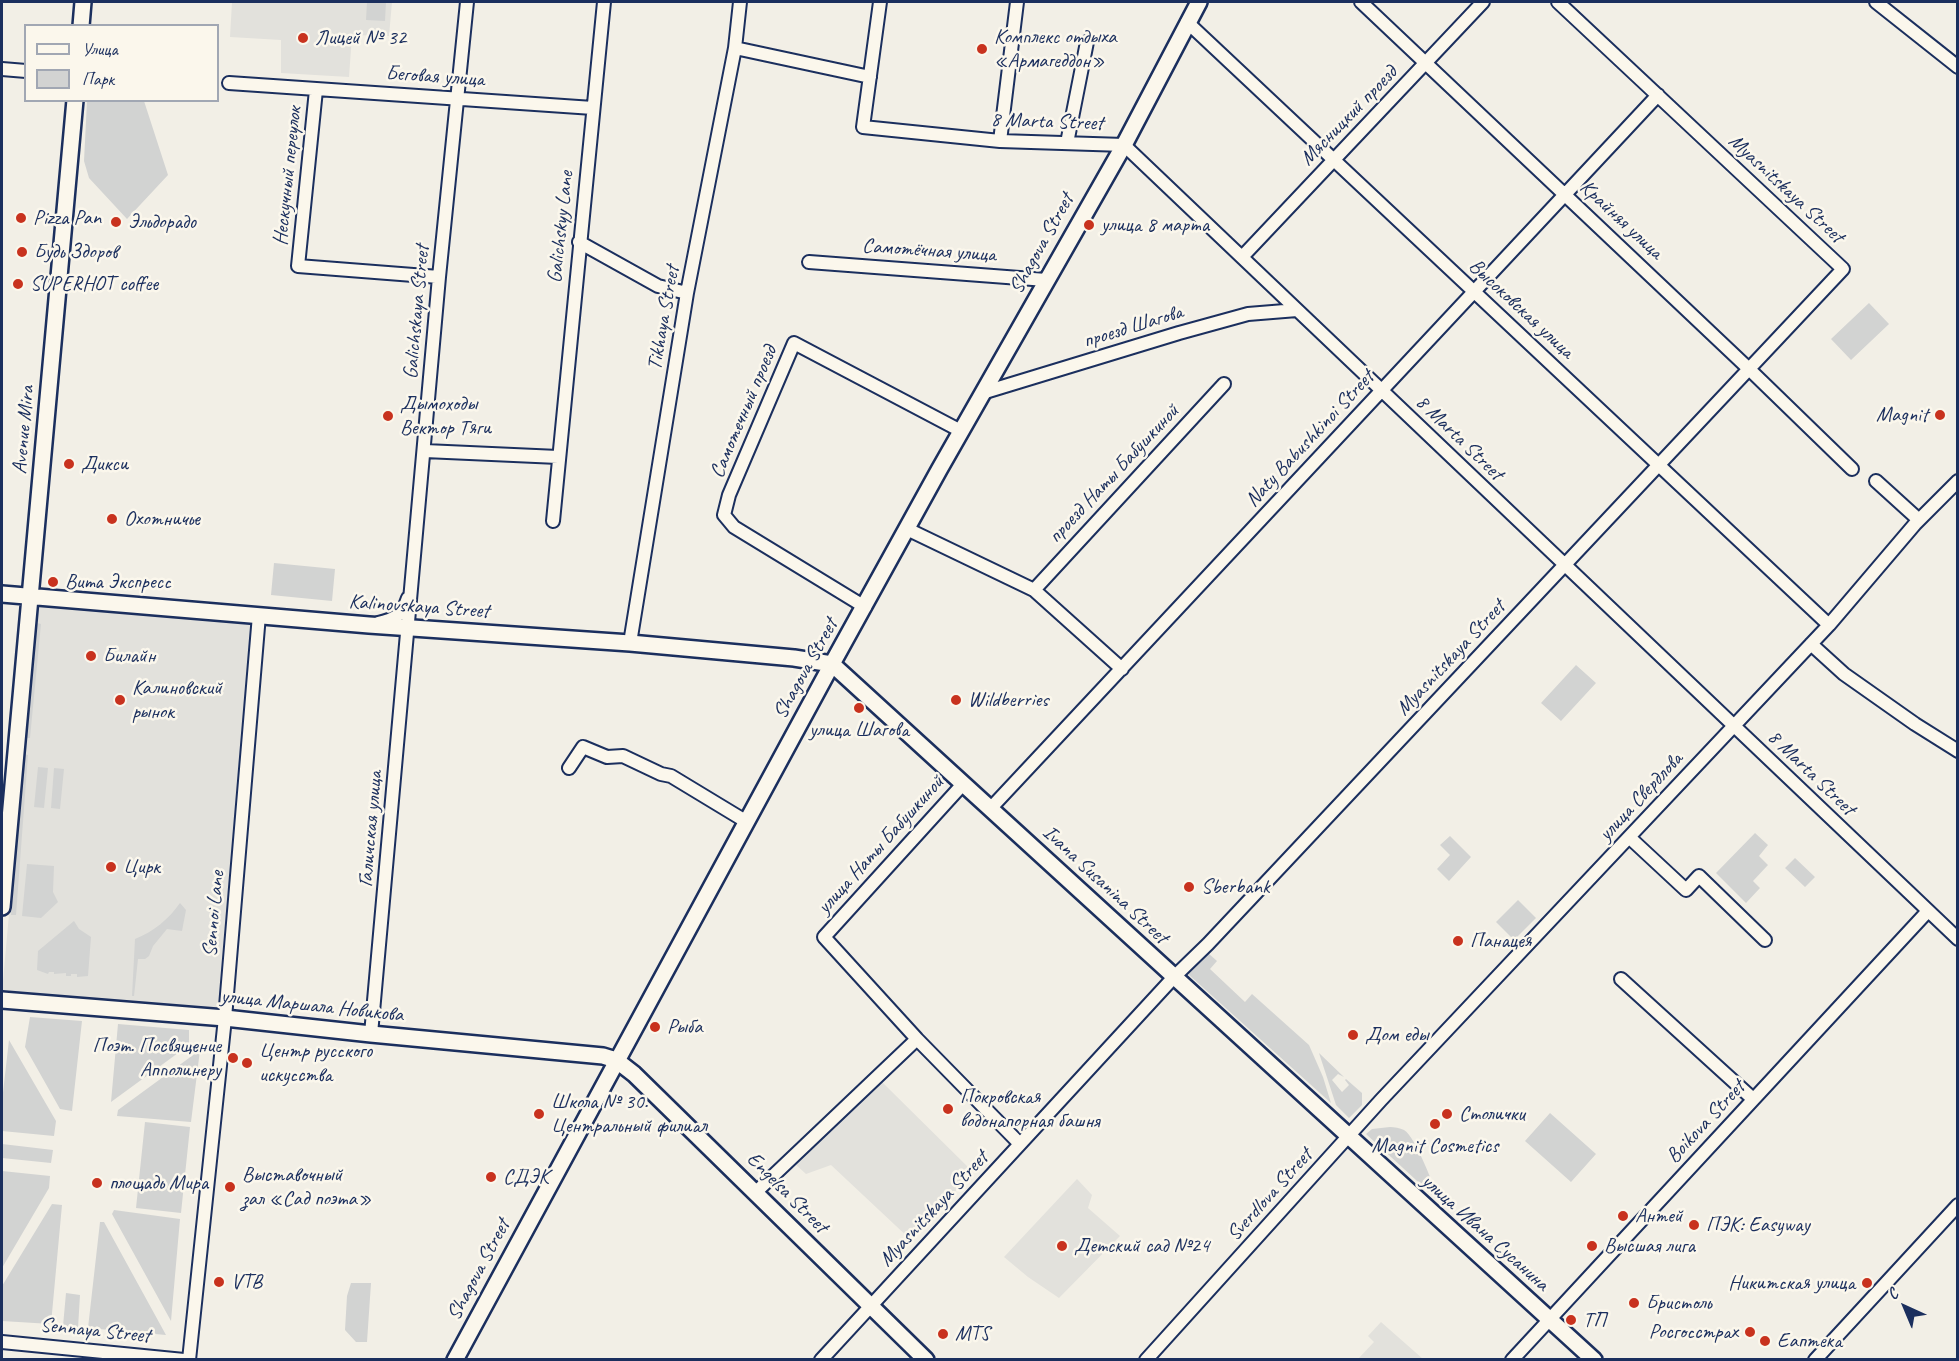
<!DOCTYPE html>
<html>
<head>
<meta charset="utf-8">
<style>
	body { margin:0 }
	#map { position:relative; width:1959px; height:1361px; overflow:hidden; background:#f2efe6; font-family:Caveat,sans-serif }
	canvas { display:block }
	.frame { position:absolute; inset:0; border:3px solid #1b2f5e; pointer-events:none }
	.legend { position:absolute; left:24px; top:24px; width:195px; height:78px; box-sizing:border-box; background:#fbf7ec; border:2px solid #a1a7b3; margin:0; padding:8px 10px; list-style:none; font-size:18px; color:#1b2f5e }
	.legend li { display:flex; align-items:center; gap:12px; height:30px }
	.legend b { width:30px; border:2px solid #a1a7b3 }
	.north { position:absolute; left:1875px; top:1277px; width:60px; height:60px; -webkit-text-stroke:4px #fbf7ec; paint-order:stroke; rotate:316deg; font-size:16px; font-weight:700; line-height:24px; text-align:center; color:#1b2f5e }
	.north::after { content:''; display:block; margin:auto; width:21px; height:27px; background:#1b2f5e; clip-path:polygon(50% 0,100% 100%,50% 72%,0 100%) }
</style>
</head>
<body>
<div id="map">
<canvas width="1959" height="1361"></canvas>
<div class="frame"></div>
<ul class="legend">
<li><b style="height:8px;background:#fbf7ec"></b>Улица</li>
<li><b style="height:16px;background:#d2d3d2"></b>Парк</li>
</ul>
<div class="north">С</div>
</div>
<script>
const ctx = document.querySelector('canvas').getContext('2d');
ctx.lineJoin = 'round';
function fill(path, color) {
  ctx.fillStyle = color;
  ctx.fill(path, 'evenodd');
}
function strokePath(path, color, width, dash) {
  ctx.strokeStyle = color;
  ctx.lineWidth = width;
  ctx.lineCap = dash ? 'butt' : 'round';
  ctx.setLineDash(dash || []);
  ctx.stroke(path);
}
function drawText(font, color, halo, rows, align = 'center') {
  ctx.font = font + ' Caveat,sans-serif';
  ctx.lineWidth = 5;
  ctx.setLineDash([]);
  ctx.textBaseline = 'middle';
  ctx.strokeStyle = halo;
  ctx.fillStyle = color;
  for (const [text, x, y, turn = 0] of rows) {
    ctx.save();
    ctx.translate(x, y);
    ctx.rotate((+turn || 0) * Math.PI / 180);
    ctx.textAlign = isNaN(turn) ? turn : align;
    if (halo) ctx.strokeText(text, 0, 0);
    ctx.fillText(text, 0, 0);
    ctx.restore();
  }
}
fill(new Path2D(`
	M232,2H392L389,36L352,35L349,77L281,73V40L230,37Z
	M37,604L251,622L218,1010L2,992Z
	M882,1082L973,1172L911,1240L831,1165L806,1174L794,1163Z
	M1077,1179L1092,1195L1088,1208L1120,1236L1059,1298L1028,1277L1004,1257Z
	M1381,1322L1423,1359H1358L1374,1342L1368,1336Z`), '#e2e1dc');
fill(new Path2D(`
	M367,2H386L385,21L366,20Z
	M87,101H144L168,175L127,219L89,178L84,161Z
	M1869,303L1889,324L1851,360L1831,339Z
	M274,563L335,569L332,601L271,595Z
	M37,623L41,624L30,738H26Z
	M1576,665L1596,683L1561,721L1541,703Z
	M24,754L28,755L16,915H11Z
	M38,767L48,768L44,808L34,807Z
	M54,768L64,769L60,809L51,808Z
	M1755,833L1768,845L1759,856L1768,865L1753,881L1760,888L1746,903L1716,873Z
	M1450,836L1471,857L1449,881L1437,869L1450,855L1440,845Z
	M1795,858L1815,877L1805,887L1785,868Z
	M27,864L54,866L53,892L58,902L41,918L22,916Z
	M1518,900L1536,918L1514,940L1496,922Z
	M180,903L186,910L182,931L167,929L153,946L149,956L145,959H138L134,996H132L135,939C153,932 169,919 180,903Z
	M74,921L79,929L91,937L88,976L77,977V974H71V976H66V973L54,974V972H49L48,974L37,970L38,951Z
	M1208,953L1217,961L1210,969L1245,1002L1252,994L1309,1045L1323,1077L1331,1103L1188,974Z
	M30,1017L82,1021L72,1111L60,1109L25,1047Z
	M118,1024L189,1030V1045L111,1102Z
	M9,1040L56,1121L54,1136L2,1131V1101Z
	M200,1050L191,1122L117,1116L118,1110Z
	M1319,1053L1344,1077L1338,1074L1332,1080L1342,1092L1349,1085L1345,1080L1346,1079L1362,1093V1105L1349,1118L1336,1105Z
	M1550,1113L1596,1154L1571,1182L1525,1141Z
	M145,1122L190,1127L181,1213L136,1208Z
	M1390,1127C1394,1127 1400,1128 1404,1130C1416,1137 1434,1188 1441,1203L1366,1134L1372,1129Z
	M2,1144L53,1150L51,1163L2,1158Z
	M2,1171L50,1176L49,1188L2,1268Z
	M52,1204L62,1205L51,1324L2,1321V1286Z
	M114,1210L180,1219L171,1321L112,1214Z
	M100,1222H104L166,1335L88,1328Z
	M351,1283H371L367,1342H356L345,1330L347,1296Z
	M66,1293L80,1295L78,1328L63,1326Z`), '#d2d3d2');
const minor = new Path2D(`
	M880,2L863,127L1000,141L1124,145L1958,939
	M1361,2L1749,369L1852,469
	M1876,2L1958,67
	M1187,22L1829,625
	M735,48L870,77
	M2,69L26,71
	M229,83L593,108
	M316,90L298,266L439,277
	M1000,141L1017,2
	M1067,143L1087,42
	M579,242L658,286L687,293
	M1242,257L1483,2
	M809,262L1046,280
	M982,393L1179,333L1248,314L1297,310
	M425,451L558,457
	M1876,481L1919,520
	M553,521L604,2
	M907,529L1034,590L1122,669
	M1034,590L1224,384
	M865,607L734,527L724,515L729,495L794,343L961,431
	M378,623C395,619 402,616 408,598
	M630,643L687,293L735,48L740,2
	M1811,644L1844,674L1915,724L1958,751
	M569,768L583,747L607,757L623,756L661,774L671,776L747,822
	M963,784L824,937L917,1039L1020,1144
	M990,809L1658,95
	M1629,837L1686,890L1699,876L1765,940
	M1621,979L1753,1099
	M371,1034L439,277L467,2
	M756,1192L917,1039
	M2,1342L184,1360
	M189,1360L225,1018L259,615
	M821,1360L1174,977L1208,944L1843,269L1558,2
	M1146,1360L1381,1100L1829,625L1915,524L1958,481
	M1512,1360L1928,911
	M1815,1360L1958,1205`);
const major = new Path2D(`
	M81,26L83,2
	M2,594L369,625L630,643L794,658L832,664
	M832,664L1594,1360
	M2,907L75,100
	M2,1000L225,1018L371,1034L603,1056L616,1060L634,1074L926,1360
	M455,1360L832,664L939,470L1124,145L1199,2`);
strokePath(minor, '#1b2f5e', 16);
strokePath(major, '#1b2f5e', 20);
strokePath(minor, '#fbf7ec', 12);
strokePath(major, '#fbf7ec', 15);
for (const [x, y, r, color] of [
	[303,38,6,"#c8321e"],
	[982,49,6,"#c8321e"],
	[21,218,6,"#c8321e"],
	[116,222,6,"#c8321e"],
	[1089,225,6,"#c8321e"],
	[22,252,6,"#c8321e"],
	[18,284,6,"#c8321e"],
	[1940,415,6,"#c8321e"],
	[388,416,6,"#c8321e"],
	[69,464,6,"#c8321e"],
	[112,519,6,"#c8321e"],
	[53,582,6,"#c8321e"],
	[91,656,6,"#c8321e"],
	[120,700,6,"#c8321e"],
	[956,700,6,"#c8321e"],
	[859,708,6,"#c8321e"],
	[111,867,6,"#c8321e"],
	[1189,887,6,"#c8321e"],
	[1458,941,6,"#c8321e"],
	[655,1027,6,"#c8321e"],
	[1353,1035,6,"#c8321e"],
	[233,1058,6,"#c8321e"],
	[247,1063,6,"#c8321e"],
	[948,1109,6,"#c8321e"],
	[539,1114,6,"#c8321e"],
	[1447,1114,6,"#c8321e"],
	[1435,1124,6,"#c8321e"],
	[491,1177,6,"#c8321e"],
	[97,1183,6,"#c8321e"],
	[230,1187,6,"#c8321e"],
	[1623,1216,6,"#c8321e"],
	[1694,1225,6,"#c8321e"],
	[1062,1246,6,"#c8321e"],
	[1592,1246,6,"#c8321e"],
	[219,1282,6,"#c8321e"],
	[1867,1283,6,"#c8321e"],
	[1634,1303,6,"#c8321e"],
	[1571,1320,6,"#c8321e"],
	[1750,1332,6,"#c8321e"],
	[943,1334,6,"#c8321e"],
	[1765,1341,6,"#c8321e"]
]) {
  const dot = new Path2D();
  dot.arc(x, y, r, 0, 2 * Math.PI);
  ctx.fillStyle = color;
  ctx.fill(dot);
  strokePath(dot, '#fbf7ec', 2);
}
drawText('21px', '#1b2f5e', '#fbf7ec', [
	["Комплекс отдыха",994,37],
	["«Армагеддон»",994,61],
	["Лицей № 32",315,38],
	["Pizza Pan",33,218],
	["Эльдорадо",128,222],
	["улица 8 марта",1101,225],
	["Будь Здоров",34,252],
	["SUPERHOT coffee",30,284],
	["Дымоходы",400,404],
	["Вектор Тяги",400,428],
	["Magnit",1928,415,"right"],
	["Дикси",81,464],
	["Охотничье",124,519],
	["Вита Экспресс",65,582],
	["Билайн",103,656],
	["Калиновский",132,688],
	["рынок",132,712],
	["Wildberries",968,700],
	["улица Шагова",859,730,"center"],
	["Цирк",123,867],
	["Sberbank",1201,887],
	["Панацея",1470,941],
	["Рыба",667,1027],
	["Дом еды",1365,1035],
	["Поэт. Посвящение",221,1046,"right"],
	["Апполинеру",221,1070,"right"],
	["Центр русского",259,1051],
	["искусства",259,1075],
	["Покровская",960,1097],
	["водонапорная башня",960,1121],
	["Школа № 30.",551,1102],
	["Центральный филиал",551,1126],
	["Столички",1459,1114],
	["Magnit Cosmetics",1435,1146,"center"],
	["Выставочный",242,1175],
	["зал «Сад поэта»",242,1199],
	["СДЭК",503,1177],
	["площадь Мира",109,1183],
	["Антей",1635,1216],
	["ПЭК: Easyway",1706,1225],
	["Детский сад №24",1074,1246],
	["Высшая лига",1604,1246],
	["VTB",231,1282],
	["Никитская улица",1855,1283,"right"],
	["Бристоль",1646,1303],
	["ТП",1583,1320],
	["Росгосстрах",1738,1332,"right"],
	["MTS",955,1334],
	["Еаптека",1777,1341]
], 'left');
drawText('21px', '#1b2f5e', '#fbf7ec', [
	["Беговая улица",435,77,4],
	["Мясницкий проезд",1349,116,-46],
	["8 Marta Street",1047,122,2],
	["Нескучный переулок",288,176,-84],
	["Myasnitskaya Street",1786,189,43],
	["Крайняя улица",1621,220,43],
	["Galichskyy Lane",561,227,-84],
	["Shagova Street",1042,244,-61],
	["Самотёчная улица",929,251,4],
	["Высоковская улица",1521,309,43],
	["Galichskaya Street",417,312,-85],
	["Tikhaya Street",664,318,-80],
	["проезд Шагова",1133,327,-17],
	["Самотечный проезд",744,412,-67],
	["Avenue Mira",24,430,-85],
	["8 Marta Street",1459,438,44],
	["Naty Babushkinoi Street",1310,439,-47],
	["проезд Наты Бабушкиной",1114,474,-47],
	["Kalinovskaya Street",419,607,4],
	["Myasnitskaya Street",1451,658,-47],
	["Shagova Street",806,669,-61],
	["8 Marta Street",1811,773,44],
	["улица Свердлова",1641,797,-47],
	["Галичская улица",371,829,-85],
	["улица Наты Бабушкиной",881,845,-48],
	["Ivana Susanina Street",1105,885,43],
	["Sennoi Lane",214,914,-85],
	["улица Маршала Новикова",312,1006,6],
	["Boikova Street",1706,1122,-47],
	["Engelsa Street",787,1193,45],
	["Sverdlova Street",1270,1195,-48],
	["Myasnitskaya Street",934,1209,-47],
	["улица Ивана Сусанина",1485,1233,42],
	["Shagova Street",479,1270,-62],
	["Sennaya Street",95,1331,6]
]);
</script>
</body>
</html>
